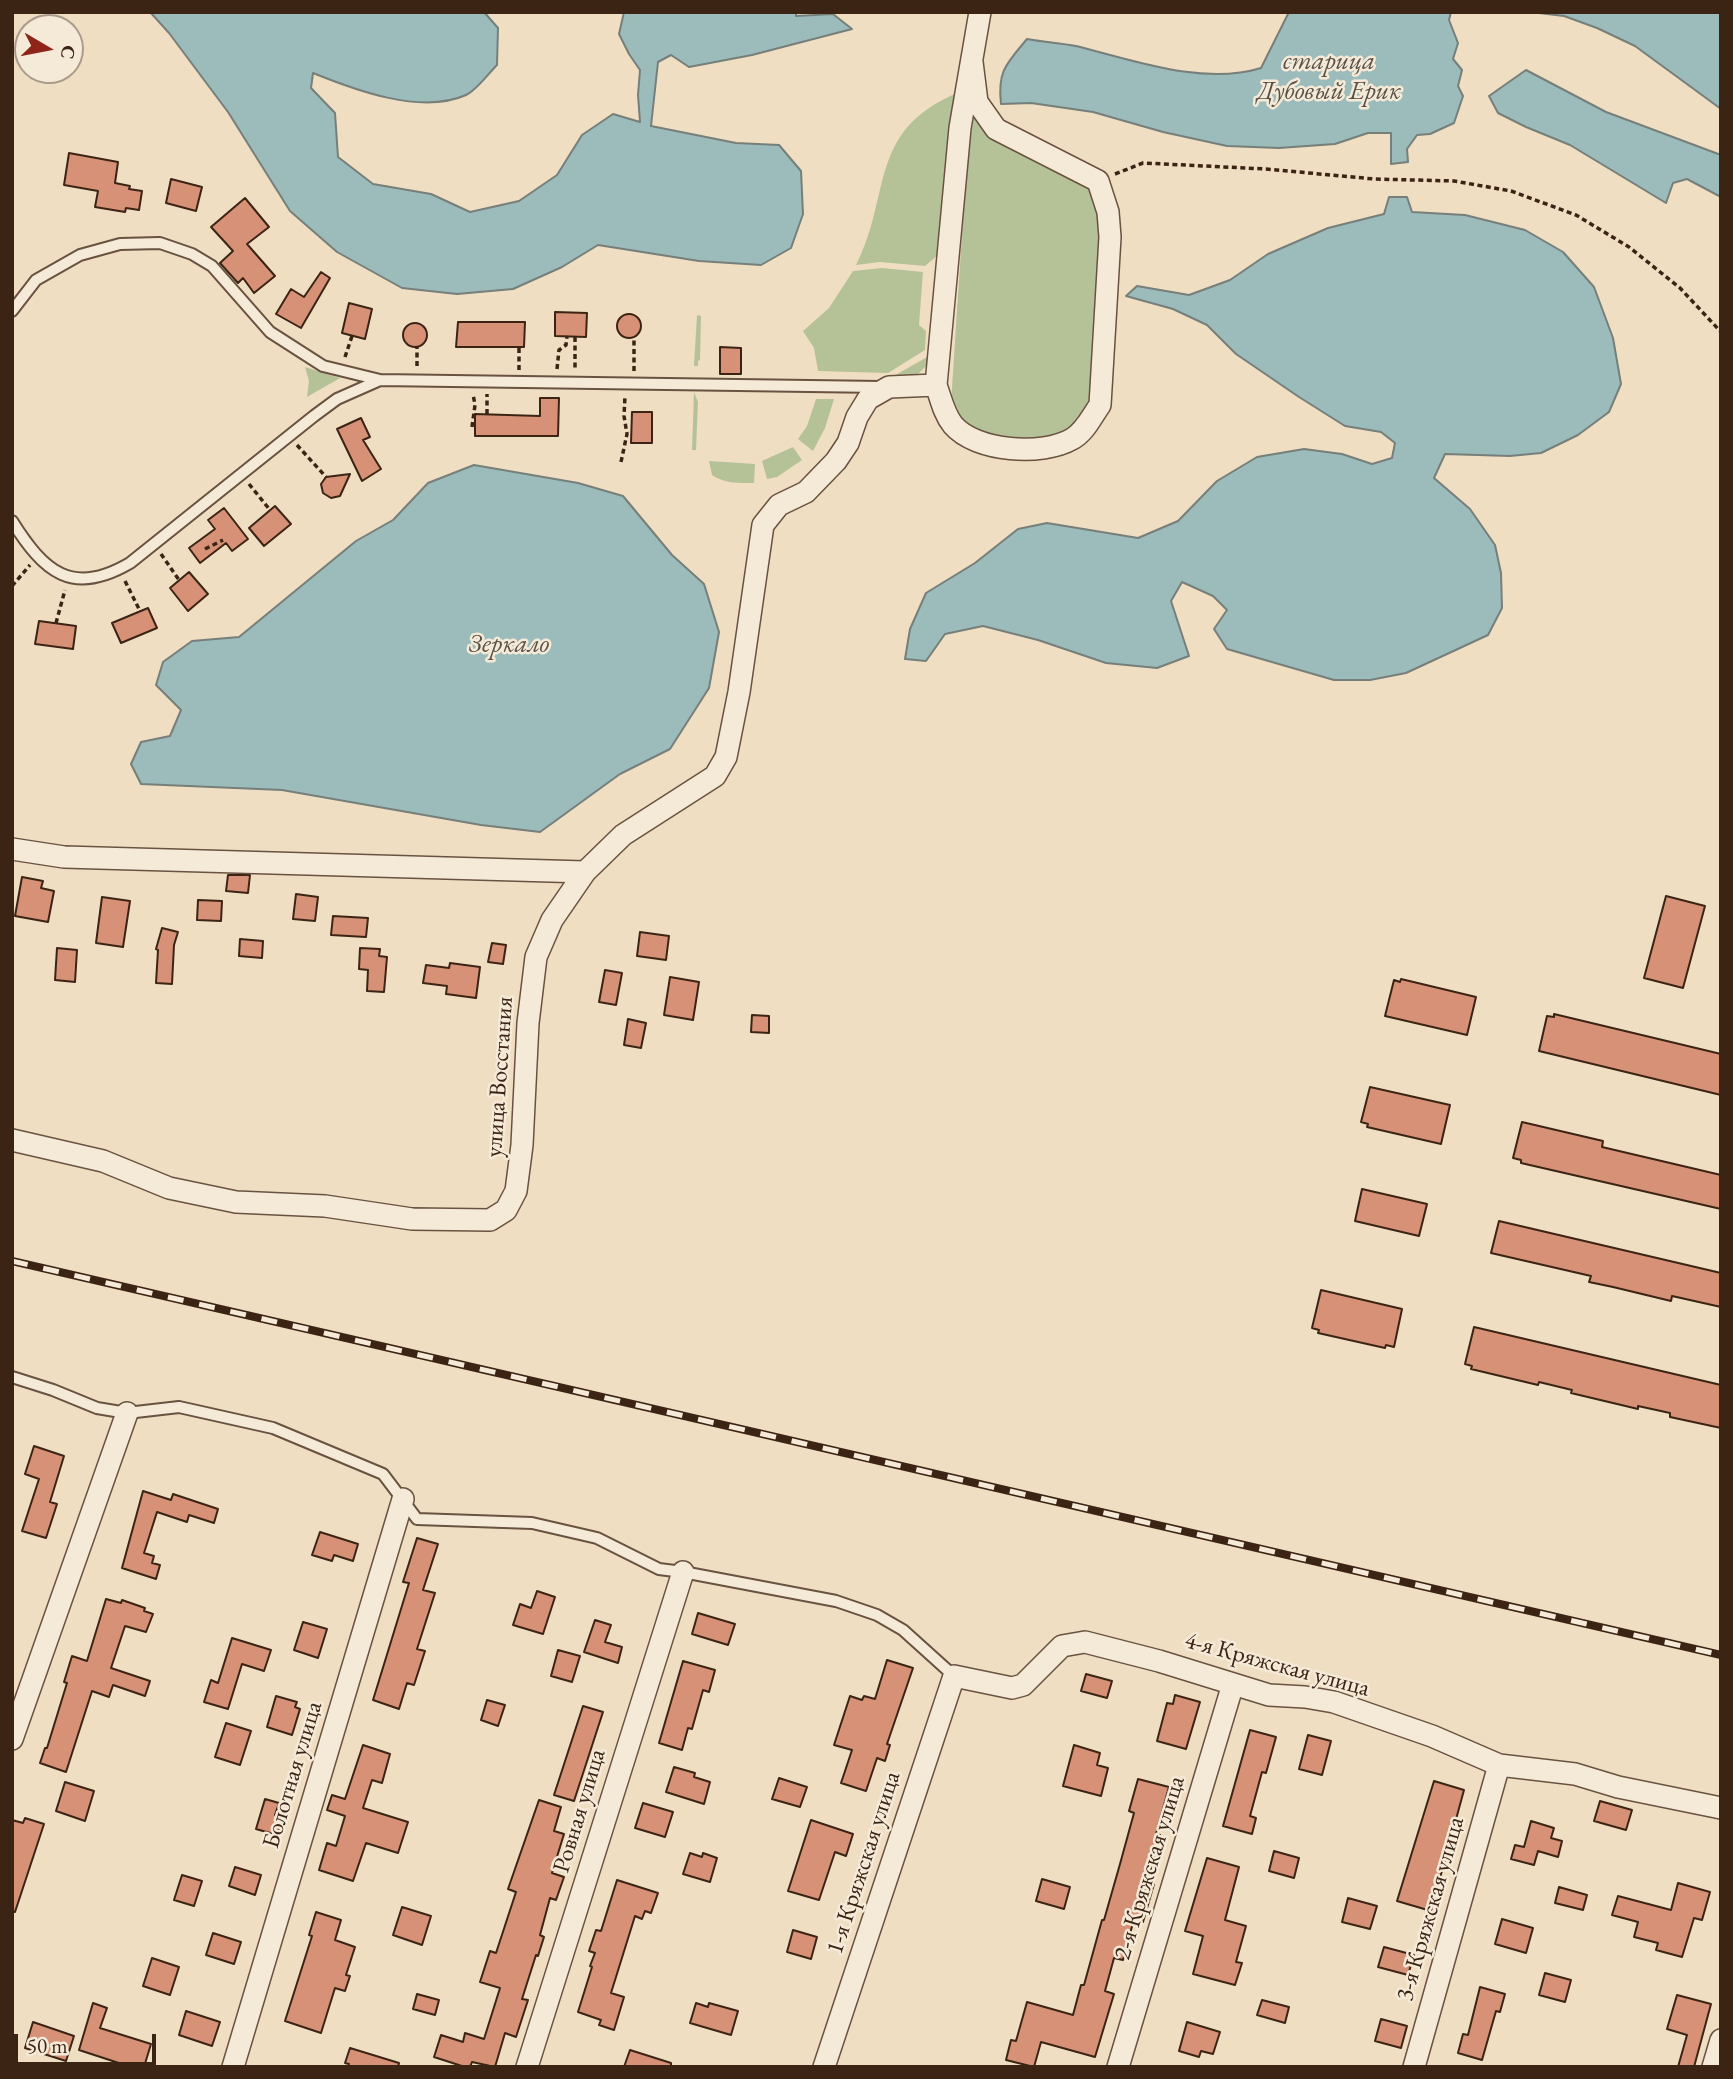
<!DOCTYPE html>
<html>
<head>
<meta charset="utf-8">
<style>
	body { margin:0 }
	#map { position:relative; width:1733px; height:2079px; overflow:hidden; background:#f0dec3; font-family:"EB Garamond",serif }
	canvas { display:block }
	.frame { position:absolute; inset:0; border:14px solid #3c2415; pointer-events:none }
	.north { position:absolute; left:14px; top:14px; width:70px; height:70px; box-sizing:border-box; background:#f5ead8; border:2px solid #ab9b8a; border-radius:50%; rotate:100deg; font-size:19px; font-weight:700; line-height:28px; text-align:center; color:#3c2415 }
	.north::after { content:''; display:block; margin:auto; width:24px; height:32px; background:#8f2418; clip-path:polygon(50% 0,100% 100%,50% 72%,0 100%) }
	.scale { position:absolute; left:14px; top:2034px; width:142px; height:32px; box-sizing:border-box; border:4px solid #3c2415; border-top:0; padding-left:9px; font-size:21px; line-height:24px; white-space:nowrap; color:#3c2415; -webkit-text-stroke:5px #f5ead8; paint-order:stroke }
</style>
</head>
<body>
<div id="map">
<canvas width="1733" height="2079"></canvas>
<div class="frame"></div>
<div class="north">С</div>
<div class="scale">50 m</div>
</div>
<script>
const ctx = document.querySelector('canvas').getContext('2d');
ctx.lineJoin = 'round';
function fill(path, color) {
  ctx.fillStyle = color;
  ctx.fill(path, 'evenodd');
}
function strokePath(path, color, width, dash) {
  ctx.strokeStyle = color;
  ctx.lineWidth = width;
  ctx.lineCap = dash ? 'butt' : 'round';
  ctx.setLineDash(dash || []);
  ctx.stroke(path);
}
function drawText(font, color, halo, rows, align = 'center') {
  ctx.font = font + ' "EB Garamond",serif';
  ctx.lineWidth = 5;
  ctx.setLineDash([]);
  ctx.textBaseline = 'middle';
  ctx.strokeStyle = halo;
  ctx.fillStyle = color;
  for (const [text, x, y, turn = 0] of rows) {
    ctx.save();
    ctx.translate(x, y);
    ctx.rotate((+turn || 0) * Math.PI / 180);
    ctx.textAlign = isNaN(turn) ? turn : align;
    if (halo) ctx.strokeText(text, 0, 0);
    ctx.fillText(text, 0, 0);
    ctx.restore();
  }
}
fill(new Path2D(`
	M957,93L939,254L925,266L880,262L856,265C892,195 867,131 957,93Z
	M974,117L984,131L1088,185L1094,198L1103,227L1093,394L1089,406L1080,419L1068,430L1043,439L997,438L981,434L959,418L951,403L967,157Z
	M882,268L923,272L919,325L926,331L925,350L888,373L818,371L814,348L803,331L829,308L853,271Z
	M697,315L701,316L700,360L698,361V366H694Z
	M929,356L927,365L916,376L892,377Z
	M305,367L340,378L307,397L309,381Z
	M694,392L698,402L696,450H692Z
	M816,399H834L825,428L813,451L798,439L807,426Z
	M793,447L802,460L777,477L767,479L762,461Z
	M709,461L755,464L754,483C739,483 725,484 712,475Z`), '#b5c298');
const water = new Path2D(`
	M150,12H484L498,28L497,65C488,74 477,90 466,95C421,115 355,90 313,73L311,88L335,113L338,157L373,184L431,194L470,212L519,201L557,175L582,135L613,114L640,122L638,95L640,70L629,54L619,34L624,12H796V16L833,14L852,29L752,55L689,67L671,55L658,62L651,126L736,143L779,145L801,171L803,214L791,248L761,265L699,261L598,245L562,267L513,289L457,294L402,288L337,252L290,211L228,112L169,33Z
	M1289,12H1451L1449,20L1458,43L1453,59L1462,70L1458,86L1463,96L1454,123L1430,134L1417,135L1407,149L1408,162L1391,164V133H1368L1335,144L1279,148L1227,146L1163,132L1093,112L1031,103L1001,104C997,71 1007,63 1027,39C1043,42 1060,43 1076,46C1132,60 1203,86 1261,68Z
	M1530,12H1721V109L1635,46L1597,28L1564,16Z
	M1526,70L1606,112L1721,155V197L1687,179L1673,183L1666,203L1570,145L1526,127L1498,113L1489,96Z
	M1389,197H1407L1412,212L1465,215L1525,230L1563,252L1594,287L1613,338L1621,384L1609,412L1578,435L1541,453L1510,456L1445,454L1434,478L1470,509L1495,545L1501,573L1502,608L1488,635L1406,673L1370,680H1334L1227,649L1214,629L1227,610L1213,596L1182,582L1171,601L1189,656L1157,668L1106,663L1038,640L983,626L945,634L926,661L905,659L910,629L926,593L975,563L1018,529L1047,523L1138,538L1178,521L1217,481L1257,457L1304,449L1342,454L1372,464L1392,458L1395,443L1381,432L1345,426L1299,397L1236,354L1207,325L1173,309L1126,296L1137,286L1189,295L1230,280L1268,254L1328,228L1384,214Z
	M474,465L578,483L623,496L672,555L704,584L719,632L709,688L670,749L620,774L540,832L481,825L282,790L141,784L131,764L141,742L170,736L181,710L156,685L163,662L192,641L239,637L356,541L393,520L428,483Z`);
fill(water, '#9cbbbb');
strokePath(water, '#767f79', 2);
const building = new Path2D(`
	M69,153L118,162L115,183L130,186L129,189L142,191L139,210L126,208L125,212L95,207L98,191L64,185Z
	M171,179L202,187L196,211L166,203Z
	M245,198L269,227L247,244L275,276L254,293L243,278L238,283L220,263L233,251L211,227Z
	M321,272L330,278L301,328L276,314L291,289L304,297Z
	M349,303L372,309L365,339L342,333Z
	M555,312L587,313L586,337L555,336Z
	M617 326a12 12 0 1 1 24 0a12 12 0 1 1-24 0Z
	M458,322H525L524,347H456Z
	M403 335a12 12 0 1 1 24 0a12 12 0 1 1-24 0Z
	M720,347L741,348V374H720Z
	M540,398H559L558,436H475V414L540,416Z
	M632,412H652V443H631Z
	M361,418L370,437L363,440L381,469L362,481L337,429Z
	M350,474L340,496L331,498L323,493L321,484L326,477Z
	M275,506L291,524L264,546L249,528Z
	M224,508L248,539L232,551L226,543L200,563L189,548L215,529L208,520Z
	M189,572L208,594L188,611L170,588Z
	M148,608L157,628L121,643L112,623Z
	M39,621L76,626L73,649L35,644Z
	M228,875H250L248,893L226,891Z
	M22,877L43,881L41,888L54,891L48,922L15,916Z
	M296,894L318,897L315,921L293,919Z
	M1666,896L1705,906L1683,988L1644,978Z
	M102,897L130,901L123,947L96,943Z
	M198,900L222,901L221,921L197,920Z
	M333,916L368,918L366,937L331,935Z
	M162,928L178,932L174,945L172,984L156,983L158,950L156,949Z
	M640,932L669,936L666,960L637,956Z
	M240,939L263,941L262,958L239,956Z
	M492,943L506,945L503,964L488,962Z
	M57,948L77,950L75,982L55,980Z
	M360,948L380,949L379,956L387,957L384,992L367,991L368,970L359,969Z
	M450,963L480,967L476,998L446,994L447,986L423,983L426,965L449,968Z
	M605,970L622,973L616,1005L599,1002Z
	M670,977L699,982L693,1020L664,1015Z
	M1401,979L1476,997L1467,1035L1385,1016L1394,980L1400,982Z
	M1554,1014L1721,1054V1095L1539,1051L1547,1016L1554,1017Z
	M752,1015L769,1016V1033L751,1032Z
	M628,1019L646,1023L641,1048L624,1045Z
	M1370,1087L1450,1105L1441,1144L1367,1127L1368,1124L1361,1122Z
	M1522,1122L1603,1141L1602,1147L1721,1175V1209L1521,1163V1160L1513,1158Z
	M1362,1189L1427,1204L1419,1236L1355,1221Z
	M1499,1221L1721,1273V1307L1672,1296L1671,1301L1613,1287L1589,1282L1591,1276L1491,1253Z
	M1321,1290L1402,1309L1394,1347L1386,1345L1385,1348L1318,1333L1319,1330L1312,1328Z
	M1474,1327L1721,1385V1428L1670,1417V1413L1638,1406V1409L1571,1393L1572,1390L1539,1382L1538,1385L1471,1369L1472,1366L1465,1364Z
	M34,1446L64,1456L50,1502L57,1504L46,1538L22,1531L39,1479L25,1474Z
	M143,1491L171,1500L173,1494L218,1509L214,1523L189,1515L187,1522L157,1512L144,1553L154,1556L152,1563L160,1565L156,1579L122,1568Z
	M320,1532L358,1544L353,1561L334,1555L332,1561L312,1555Z
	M417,1538L438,1544L423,1590L435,1593L417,1649L425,1651L414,1685L407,1683L399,1709L373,1700L409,1583L403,1582Z
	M537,1591L555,1597L543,1634L513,1625L520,1604L531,1608Z
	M106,1599L121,1603L122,1600L145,1608L144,1611L153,1614L146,1632L125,1626L111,1668L150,1681L145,1696L113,1685L109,1697L92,1691L66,1772L40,1763L45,1748H47L67,1683L64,1682L72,1656L87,1661Z
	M698,1613L735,1624L728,1645L692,1634Z
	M595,1620L611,1625L605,1642L622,1647L618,1663L584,1652Z
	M303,1622L327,1629L318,1658L294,1650Z
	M232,1638L271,1650L264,1671L242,1664L228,1709L204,1702L211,1680L218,1683Z
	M558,1650L580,1656L572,1682L551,1676Z
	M887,1660L913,1668L887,1744L890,1745L885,1761L877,1758L866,1791L841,1783L852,1750L834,1745L850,1696L862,1700L864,1696L875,1699Z
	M683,1661L715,1670L709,1692L703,1690L692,1729L688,1728L682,1750L659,1743Z
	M1086,1674L1112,1681L1107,1698L1081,1691Z
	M1175,1695L1200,1702L1186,1749L1157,1741L1167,1703L1173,1704Z
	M276,1696L297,1702L295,1707L300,1709L292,1735L267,1727Z
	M487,1700L505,1705L498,1726L481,1720Z
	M583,1706L603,1712L574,1801L554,1795Z
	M226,1723L251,1731L240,1765L215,1757Z
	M1250,1730L1276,1737L1266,1773L1262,1772L1250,1816L1256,1818L1252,1834L1223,1826Z
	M1308,1735L1331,1741L1322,1775L1299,1769Z
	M363,1745L390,1754L382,1783L372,1780L363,1808L408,1822L398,1853L366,1843L353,1881L319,1870L327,1843L336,1846L345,1816L327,1810L332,1795L345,1799Z
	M1074,1745L1100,1753L1097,1765L1108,1768L1101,1796L1063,1786Z
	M674,1767L695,1773L694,1777L710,1782L704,1804L666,1792Z
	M779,1778L807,1787L800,1807L772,1799Z
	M1138,1779L1169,1787L1156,1834L1160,1835L1147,1883L1154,1884L1143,1922L1134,1919L1123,1960L1114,1958L1105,1991L1114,1994L1095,2057L1041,2042L1034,2067L1006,2060L1011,2040L1016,2041L1027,2002L1073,2015L1081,1985H1084L1102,1920H1104L1120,1864L1134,1813L1129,1811Z
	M1434,1781L1464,1790L1431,1911L1397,1901Z
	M65,1782L94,1791L85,1821L56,1811Z
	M265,1799L279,1803L275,1815L282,1818L277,1835L256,1829Z
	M539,1800L561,1807L554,1831L564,1834L552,1873L564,1877L556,1900L550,1898L540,1935L544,1937L538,1956L536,1955L522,1999L528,2000L516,2037L505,2033L495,2067L472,2062L470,2067H465L434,2057L441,2035L463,2042L465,2033L484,2039L500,1988L480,1982L490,1951L496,1953L516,1892L508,1889Z
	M1600,1801L1632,1810L1626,1830L1594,1821Z
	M643,1803L673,1812L665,1837L635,1828Z
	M25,1818L44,1824L15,1912L12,1911V1820L23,1823Z
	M811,1820L853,1834L846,1856L835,1852L819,1900L788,1891Z
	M1531,1821L1554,1828L1551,1838L1562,1841L1558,1857L1538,1851L1534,1865L1511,1859L1515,1845L1524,1847Z
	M1274,1851L1299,1858L1294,1878L1269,1871Z
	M690,1853L702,1857L703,1853L717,1858L710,1882L683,1874Z
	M1207,1858L1239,1867L1225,1920L1246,1926L1236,1962L1242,1963L1235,1985L1193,1974L1203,1936L1185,1931Z
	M235,1867L261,1875L255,1895L229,1886Z
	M182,1875L202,1881L194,1906L174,1900Z
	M1042,1879L1070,1887L1064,1909L1036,1901Z
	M617,1880L658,1893L651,1913L645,1911L642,1919L635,1916L611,1993L624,1997L614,2030L599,2025L601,2020L578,2012L592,1967L590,1966L595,1953L589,1951L596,1930L601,1931Z
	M1678,1883L1710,1892L1702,1920L1694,1918L1682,1957L1656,1950L1658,1943L1634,1937L1638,1922L1612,1915L1618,1896L1671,1910Z
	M1559,1887L1587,1895L1583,1910L1555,1903Z
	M1348,1898L1377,1906L1370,1929L1342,1922Z
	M402,1907L431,1916L422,1945L393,1935Z
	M316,1912L341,1920L335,1940L355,1947L346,1975L350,1976L345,1991L335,1988L321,2033L285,2021L312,1936L309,1935Z
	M1502,1919L1533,1928L1526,1953L1495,1944Z
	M793,1930L817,1937L811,1959L787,1952Z
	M213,1933L241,1942L234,1964L206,1955Z
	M1384,1947L1414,1955L1408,1975L1378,1967Z
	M152,1958L179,1967L170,1995L143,1986Z
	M1545,1973L1571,1980L1565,2002L1539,1995Z
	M1480,1987L1505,1994L1500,2012L1496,2011L1482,2060L1458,2053L1463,2034L1468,2035Z
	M417,1994L439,2000L435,2015L413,2009Z
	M1677,1995L1711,2004L1694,2067H1678L1687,2035L1667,2029Z
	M1262,2000L1289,2007L1285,2023L1257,2015Z
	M93,2003L107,2008L100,2028L151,2044L144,2067H131L79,2050Z
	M696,2003L708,2007L709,2003L738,2011L731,2035L690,2023Z
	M186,2011L220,2022L212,2046L179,2035Z
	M1381,2019L1407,2026L1401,2048L1375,2041Z
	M33,2022L74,2036L66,2061L25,2048Z
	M1187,2022L1220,2032L1213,2054L1201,2051L1199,2057L1179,2051Z
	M350,2048L399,2063L398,2067H347L349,2064L345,2063Z
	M630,2050L671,2063V2067H624Z`);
fill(building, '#d69176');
strokePath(building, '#3c2415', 2);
const service = new Path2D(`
	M12,311L36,280L80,255L120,244L160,243L192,254L212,266L270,332L323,366L380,380L881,387
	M12,521C44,572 72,597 130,563L314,416L337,399L380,380
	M12,1377L53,1390L97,1408L127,1413L179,1407L273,1428L383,1474L417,1519L532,1523L597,1538L659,1569L683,1572L836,1601L877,1615L903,1630L954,1676`);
const minor = new Path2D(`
	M972,62L977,102L996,129L1098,181L1108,212L1110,237L1100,405C1092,416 1085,432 1072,439C1043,456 976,452 953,425C944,414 941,399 936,385L960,128L980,12
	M12,849L64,857L585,872
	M12,1140L103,1161L169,1188L236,1202L325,1206L412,1219L490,1220L506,1210L516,1191L522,1145L528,1023L536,957L552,920L585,872L623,835L715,776L726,757L739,692L763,525L779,505L806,492L836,461L848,443L857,417L868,399L889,387L936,385
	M12,1739L127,1413
	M233,2067L403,1499
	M527,2067L683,1572
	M824,2067L954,1676L1012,1688L1023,1685L1062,1646L1085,1642L1159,1661L1269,1695L1305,1697L1334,1702L1432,1736L1499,1765L1575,1774L1618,1787L1721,1808
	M1118,2067L1233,1684
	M1414,2067L1499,1765
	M1713,2067L1721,2040`);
strokePath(service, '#695240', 14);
strokePath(minor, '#695240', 24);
strokePath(new Path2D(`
	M1115,174L1143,163L1266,169L1374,179L1454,181L1511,191L1576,215L1629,247L1680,288L1721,332
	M575,337V370
	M345,357L352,336
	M417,366V347
	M557,369L559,350L566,345L567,336
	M519,370V347
	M634,371V337
	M487,414V394
	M472,427L475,405L473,394
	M297,445L326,477
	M621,462L627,434L624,416L625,396
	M249,484L270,510
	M205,549L223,540
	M161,554L179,580
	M125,581L140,611
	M12,586L30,565
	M56,623L65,590`), '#3c2415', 3.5, [5, 3.5]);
strokePath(service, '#f5ead8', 10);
strokePath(minor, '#f5ead8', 21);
const rail = new Path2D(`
	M12,1261L1721,1655`);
strokePath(rail, '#3c2415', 8);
strokePath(rail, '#f5ead8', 5, [16]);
drawText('24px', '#3c2415', '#f5ead8', [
	["улица Восстания",500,1077,-86],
	["4-я Кряжская улица",1277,1665,15],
	["Болотная улица",293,1775,-73],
	["Ровная улица",580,1811,-73],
	["1-я Кряжская улица",864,1863,-72],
	["2-я Кряжская улица",1150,1868,-73],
	["3-я Кряжская улица",1431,1909,-74]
]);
drawText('italic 26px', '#595147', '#f5ead8', [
	["старица",1329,62],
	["Дубовый Ерик",1329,92],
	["Зеркало",509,645]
]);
</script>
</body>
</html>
